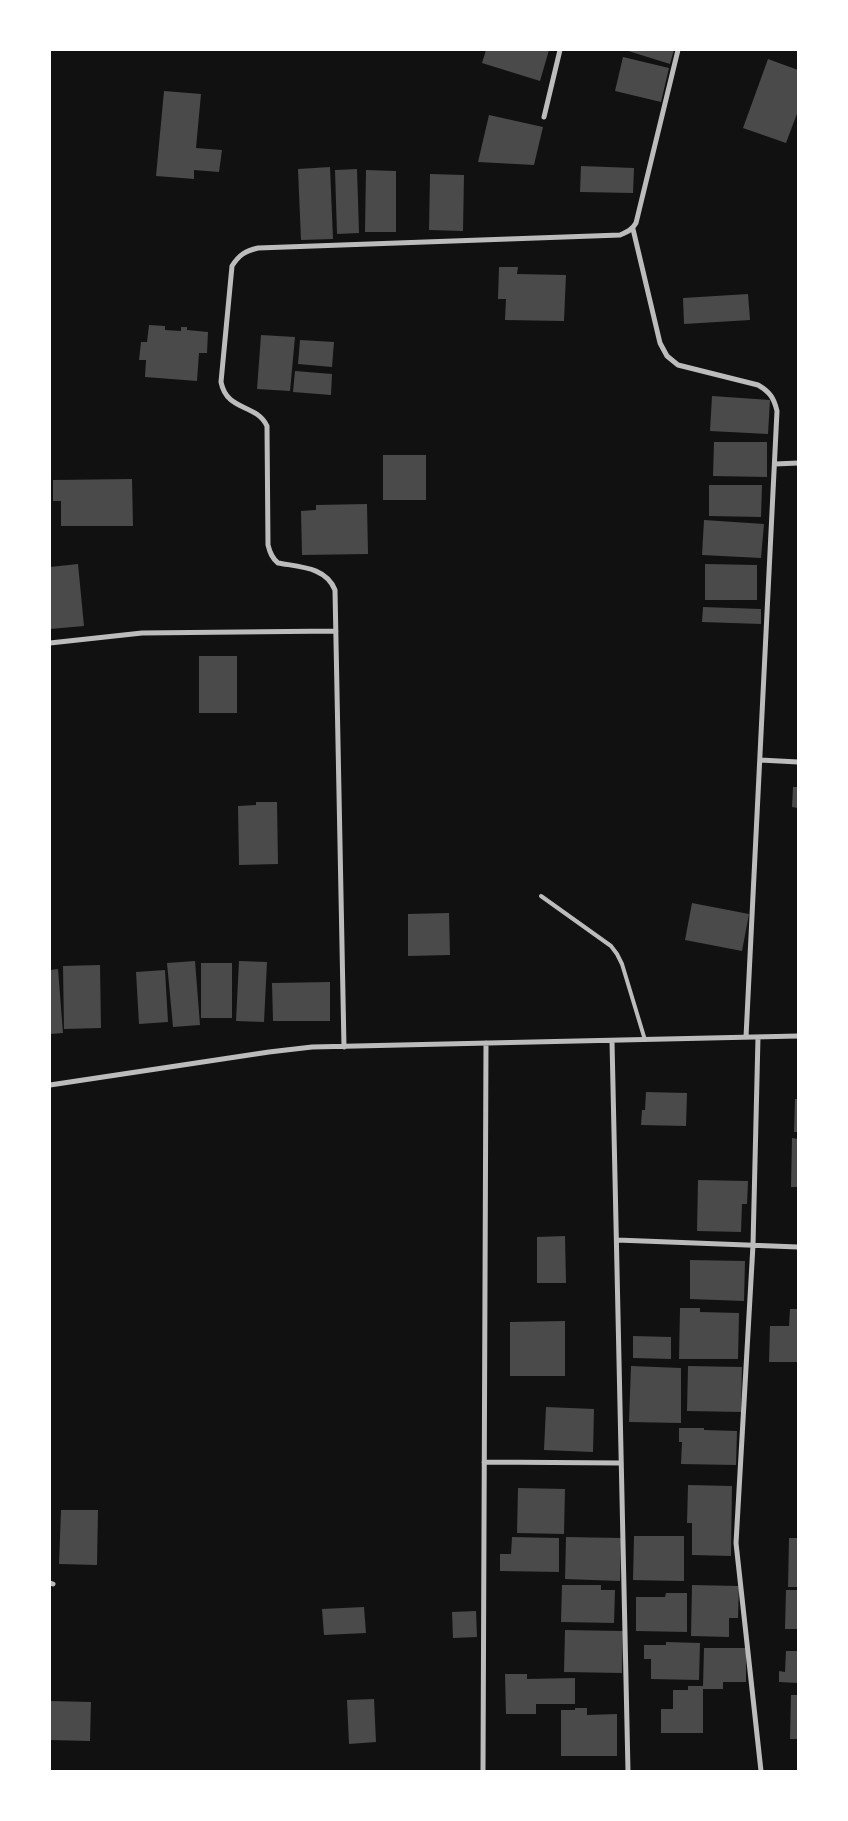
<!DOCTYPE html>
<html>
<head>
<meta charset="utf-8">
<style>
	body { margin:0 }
	#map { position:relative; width:848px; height:1821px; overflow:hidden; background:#111; font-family:"PT Sans",sans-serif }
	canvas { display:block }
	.frame { position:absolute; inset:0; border:51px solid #fff; pointer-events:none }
</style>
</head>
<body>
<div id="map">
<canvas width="848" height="1821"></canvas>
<div class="frame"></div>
</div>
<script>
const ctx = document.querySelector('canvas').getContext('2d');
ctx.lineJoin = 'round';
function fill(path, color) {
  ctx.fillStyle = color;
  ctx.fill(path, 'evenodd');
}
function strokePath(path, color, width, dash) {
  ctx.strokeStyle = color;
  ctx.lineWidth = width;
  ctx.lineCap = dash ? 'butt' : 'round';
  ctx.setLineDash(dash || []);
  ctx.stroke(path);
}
fill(new Path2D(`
	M486,50H549L540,81L482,63Z
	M625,50H674L670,64Z
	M623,57L669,68L661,102L615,91Z
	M768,59L798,70V111L786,143L743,128Z
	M164,91L201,94L196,148L222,150L219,172L194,170V179L156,176Z
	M489,115L543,127L534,165L478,162Z
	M581,166L634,168L633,193L580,192Z
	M330,167L333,239L301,240L298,169Z
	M357,169L359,233L337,234L335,170Z
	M366,170L396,171V232H365Z
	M430,174L464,175L463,231L429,230Z
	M499,267H518L517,274L566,275L564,321L505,320L506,299H498Z
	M748,294L750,320L684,324L683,298Z
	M149,325L165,326V330L181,331V327H187V330L208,332L207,353H199L197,381L145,377L146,360H139L141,342H147Z
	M261,335L295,337L290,391L257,389Z
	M300,340L334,342L332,367L298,364Z
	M295,371L332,374L331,395L293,392Z
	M712,396L770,400L768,434L710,431Z
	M714,442H767V477L713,476Z
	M383,455H426V500H383Z
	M132,479L133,526H61V501H53V480Z
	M709,485H762L761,517L709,516Z
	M367,504L368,554L302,555L301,511L316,510V505Z
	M704,520L764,524L761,558L702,555Z
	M78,564L84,626L50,629V567Z
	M705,564L757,565V600H705Z
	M703,607L761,609V624L702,622Z
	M199,656H237V713H199Z
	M793,787H798V808L792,807Z
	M256,802H277L278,864L239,865L238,806L256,805Z
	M692,903L749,914L742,951L685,940Z
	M449,913L450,955L408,956V914Z
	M195,961L200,1025L173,1027L167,963Z
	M239,961L267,962L264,1022L236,1021Z
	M201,963H232V1018H201Z
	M100,965L101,1028L64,1029L63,966Z
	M58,969L63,1033L50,1034V970Z
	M165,970L168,1022L139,1024L136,972Z
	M330,982V1021H273L272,983Z
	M646,1092L687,1093L686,1126L641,1125L642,1110H645Z
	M795,1099H798V1132H794Z
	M792,1138L798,1139V1187H791Z
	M698,1180L748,1181L747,1204H742L741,1232L697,1231Z
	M565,1236L566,1283H537V1237Z
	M690,1260L745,1261L744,1301L690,1299Z
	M680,1308H700V1312L739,1313L738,1359H679Z
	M790,1309H798V1362H769L770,1326H789Z
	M565,1321V1376H510V1322Z
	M633,1336L671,1337V1359L633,1358Z
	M631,1366L681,1368V1423L629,1422Z
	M688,1366L742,1367L741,1412L687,1411Z
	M546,1407L594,1409L593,1452L544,1450Z
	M679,1428H704V1430L737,1431L736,1465L681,1464L682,1442H679Z
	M688,1485L732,1486L731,1556L692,1555V1523H687Z
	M518,1488L565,1489L564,1534L517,1533Z
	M61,1510H98L97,1565L59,1564Z
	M634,1536H684V1581L633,1580Z
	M512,1537L559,1538V1572L500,1571V1554H511Z
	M566,1537L621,1538L620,1581L565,1579Z
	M789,1538H798V1587H788Z
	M562,1585H601V1590H615L614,1623L561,1622Z
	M692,1585L739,1586L738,1618H729V1637L691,1636Z
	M786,1590H798V1629H785Z
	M666,1593H687V1632L636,1631V1597H665Z
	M364,1607L366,1633L324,1635L322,1609Z
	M476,1611L477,1637L453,1638L452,1612Z
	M565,1630L623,1631L622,1673L564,1672Z
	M666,1642L700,1643L699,1680L651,1679V1659H644V1645H666Z
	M704,1648H746V1682H723V1689H703V1733H661V1709H673V1690H688V1686H703Z
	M786,1651H798V1683L779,1682V1671L785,1672Z
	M505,1674H527V1679L575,1678V1704H536V1714H506Z
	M791,1695H798V1739H790Z
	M374,1699L376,1742L349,1744L347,1700Z
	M50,1701L91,1702L90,1741L50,1740Z
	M575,1708H587V1715L617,1714V1756H561V1710H575Z`), '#4a4a4a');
strokePath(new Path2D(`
	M541,896L611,946L617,954L622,964L645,1040`), '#bcbcbc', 4);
strokePath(new Path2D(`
	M544,117L560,50
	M633,229L660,343L667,356L678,365L758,385C770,392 774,398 777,411L746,1037
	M775,464L798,463
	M50,643L142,633L336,631
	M760,760L798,762
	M758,1037L753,1245L736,1543L761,1771
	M612,1041L628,1771
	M344,1047L335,590C326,567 300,567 278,563C272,558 270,553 268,545L267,426C256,403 227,412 221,382L232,266C239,255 245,251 258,248L620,235C627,232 632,230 636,223L678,50
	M50,1085L269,1052L312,1047L798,1036
	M617,1240L798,1247
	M484,1462L621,1463
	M50,1583L53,1584
	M483,1771L486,1043`), '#bcbcbc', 5);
</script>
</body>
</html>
